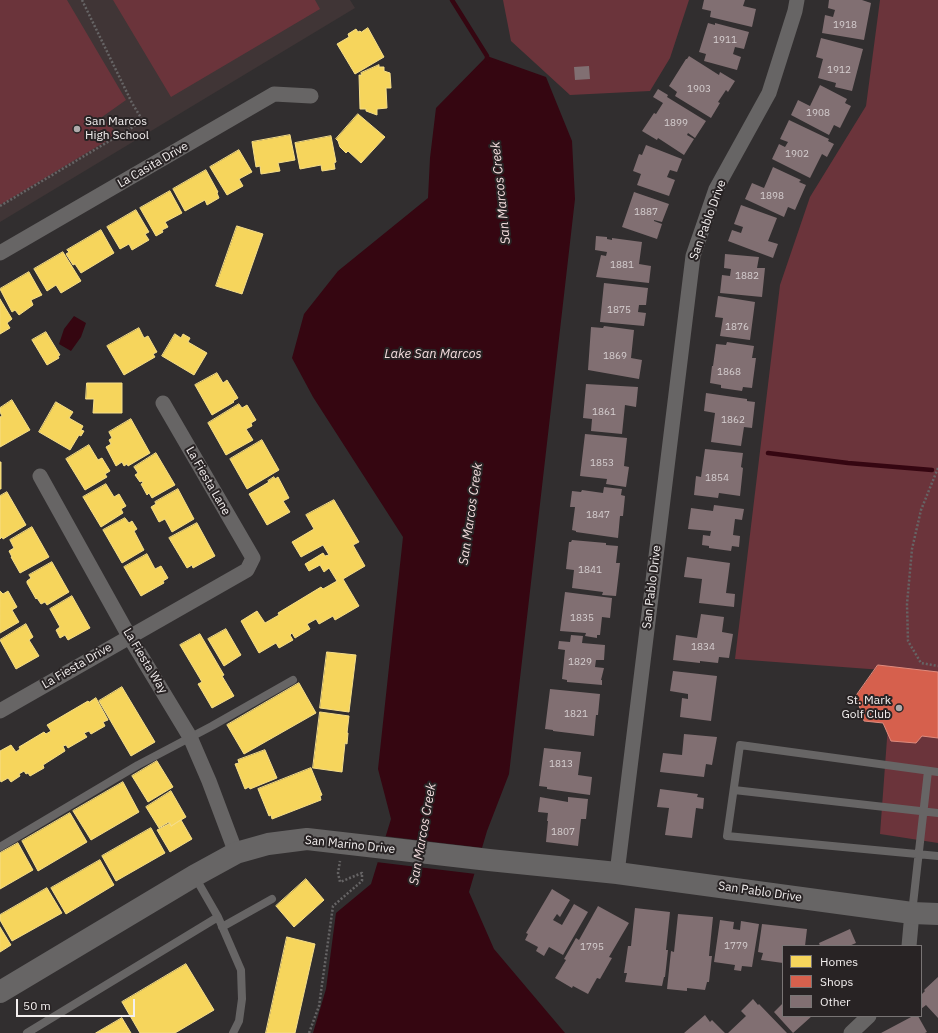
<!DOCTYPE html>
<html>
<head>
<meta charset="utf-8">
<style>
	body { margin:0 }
	#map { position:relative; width:938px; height:1033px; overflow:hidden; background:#312e2f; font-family:"IBM Plex Sans",sans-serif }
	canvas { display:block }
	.legend { position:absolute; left:782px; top:945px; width:140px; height:72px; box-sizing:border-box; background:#282324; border:1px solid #797575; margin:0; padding:5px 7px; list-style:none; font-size:12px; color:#f3efef }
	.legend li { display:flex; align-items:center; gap:8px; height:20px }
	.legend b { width:20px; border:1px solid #797575 }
	.scale { position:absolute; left:16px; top:999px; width:119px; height:18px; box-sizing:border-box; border:2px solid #f3efef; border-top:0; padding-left:5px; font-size:12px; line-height:14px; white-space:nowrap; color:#f3efef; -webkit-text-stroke:3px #282324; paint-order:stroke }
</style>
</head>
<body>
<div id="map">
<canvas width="938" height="1033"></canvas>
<ul class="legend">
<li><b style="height:11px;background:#f6d55c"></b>Homes</li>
<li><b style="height:11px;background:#d6604d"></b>Shops</li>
<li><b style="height:11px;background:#816f72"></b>Other</li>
</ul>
<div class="scale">50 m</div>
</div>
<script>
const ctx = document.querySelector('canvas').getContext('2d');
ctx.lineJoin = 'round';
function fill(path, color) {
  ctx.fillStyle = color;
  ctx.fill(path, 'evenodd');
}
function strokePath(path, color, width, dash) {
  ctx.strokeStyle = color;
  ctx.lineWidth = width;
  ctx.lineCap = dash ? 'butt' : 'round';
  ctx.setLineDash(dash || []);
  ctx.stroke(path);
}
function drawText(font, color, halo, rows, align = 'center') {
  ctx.font = font + ' "IBM Plex Sans",sans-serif';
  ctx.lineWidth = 4;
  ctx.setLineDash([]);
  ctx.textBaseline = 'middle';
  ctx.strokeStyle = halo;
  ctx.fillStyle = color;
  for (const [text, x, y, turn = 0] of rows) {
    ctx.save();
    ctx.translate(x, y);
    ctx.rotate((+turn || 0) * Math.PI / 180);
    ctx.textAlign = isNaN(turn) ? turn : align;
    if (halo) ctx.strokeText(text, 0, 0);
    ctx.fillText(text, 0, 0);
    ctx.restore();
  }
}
fill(new Path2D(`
	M0,0H350L355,8L0,222Z`), '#403536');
fill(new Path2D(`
	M0,0H67L126,100L102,117L118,134L0,205Z
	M113,0H315L320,9L171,97Z
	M503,0H689L670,58L650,91L570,95L511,41Z
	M880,0H938V843L880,834L888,725L896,671L735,659L780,285L810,197L866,106Z`), '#6b343b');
fill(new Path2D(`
	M487,56L546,77L572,141L575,199L509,774L487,831L469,892L494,949L565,1033H313L326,989L336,913L371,884L391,819L378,769L403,537L313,397L292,358L304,314L338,271L428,198L430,158L436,108Z
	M74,316L86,323L81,337L71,351L59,344L64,329Z`), '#350611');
fill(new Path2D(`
	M384,836L484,848L476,874L376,862Z`), '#312e2f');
const homes = new Path2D(`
	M368,28L384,57L355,74L337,44L349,37L348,34L356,29L358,32L360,31L361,32Z
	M379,65V67H384V71L390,73L391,88H386L387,108L377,109V115L366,111V109H360L359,75H362L361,73Z
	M358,114L385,137L361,163L348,151L346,153L340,147L338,141L336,139Z
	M290,135L295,160L278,163L280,171L261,174L260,166L256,167L252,142Z
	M331,136L336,162L334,163L335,169L322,171L321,165L300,169L295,143Z
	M239,150L252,172L239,179L243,186L227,195L210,167Z
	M206,170L218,192L217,193L219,198L207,205L205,200L185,211L173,189Z
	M170,191L182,213L165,222L168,227L162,230L163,232L156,236L140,208Z
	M136,210L149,232L145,234L149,240L132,250L129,244L120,249L107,227Z
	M237,226L263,234L242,294L216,286Z
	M101,230L114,253L81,273L75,264L73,265L66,254L69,252L67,250Z
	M63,252L81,281L61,293L56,285L47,291L34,269Z
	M29,272L42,295L31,300L33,305L19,315L15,310L12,312L0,289Z
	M0,299L12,319L7,323L10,328L0,334Z
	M139,328L144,338L148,336L157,352L153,354L155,357L124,375L107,346Z
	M46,332L60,355L58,356L59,358L47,365L32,340Z
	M175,334L181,338L183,334L190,338L188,342L207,353L194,375L162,356Z
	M217,373L223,383L227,380L238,398L233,401L234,402L212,415L195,385Z
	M87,383H122V413H93L94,399H86Z
	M12,400L30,430L0,447V417L2,416L0,412V408Z
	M56,402L73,412L69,418L83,426L81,430L84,431L81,436L79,435L70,450L39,432Z
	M239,404L242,408L247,405L256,420L251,423L252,426L246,429L253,440L226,455L208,423Z
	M131,419L150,453L128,466L127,464L124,466L122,462L116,466L106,447L111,444L109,440L112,438L109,432Z
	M262,440L279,470L247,489L230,459Z
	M89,445L98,460L102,458L110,471L105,474L107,477L85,490L66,459Z
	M156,453L175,485L152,498L149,493L147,495L141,484L143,483L142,481L140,482L135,475L138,473L134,467Z
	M0,462H1V489H0Z
	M274,477L275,479L278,477L289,498L283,501L290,512L267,525L249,494L269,482L268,481Z
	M106,484L114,497L119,494L126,506L121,509L123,513L101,527L83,497Z
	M178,489L194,519L172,532L165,519L159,522L151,507L156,504L155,502Z
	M7,492L26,525L3,539L2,537L0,539V496Z
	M334,500L359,542L353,545L365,566L343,579L359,606L335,620L333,616L319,624L316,619L307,624L310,629L295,638L292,633L290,635L293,640L279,648L276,643L259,653L241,621L257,611L265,623L279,615L278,613L321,587L323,589L337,581L329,568L324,572L320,565L309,571L305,564L323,553L325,556L329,555L323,545L301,557L292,542L314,529L306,515Z
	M125,518L129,523L132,521L137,529L134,531L144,550L122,563L103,530Z
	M197,523L215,556L193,568L192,565L187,568L169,538Z
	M32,527L49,557L20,573L11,557H12L9,551L14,548L10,540Z
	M147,554L155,569L161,566L168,578L163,581L164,583L141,596L124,567Z
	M52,562L69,592L47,605L45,602L41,604L37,598L36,599L27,583V581L31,578L29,575Z
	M0,591L3,594L8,591L17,607L12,610L19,622L0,633Z
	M72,596L90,628L68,640L65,635L60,638L56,630L60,627L50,609Z
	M26,624L33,637L29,640L39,656L16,669L0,640Z
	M226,629L241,655L224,666L208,639Z
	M200,634L224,675L222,676L234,696L212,708L198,684L202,682L180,645Z
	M327,652L356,655L349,712L320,708Z
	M299,683L316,713L244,754L227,725Z
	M122,687L155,742L131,756L99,701Z
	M96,698L107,718L108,720L103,722L105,726L91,734L89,731L84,733L87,737L68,748L66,745L63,746L65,751L43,765L44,768L30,776L28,773L26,774L24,771L19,774L20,776L11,782L8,778L1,782L0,780V751L11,745L16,752L20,749L19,747L44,732L46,734L51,731L47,725L88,701L89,702Z
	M320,712L349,716L347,733H348L347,744L345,743L342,772L313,768Z
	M265,750L277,778L250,789L249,787L245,789L235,764L239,763L238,760Z
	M157,761L173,787L148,802L132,776Z
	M311,768L322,795L320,796L321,800L272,819L271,815L269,816L258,789Z
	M123,782L139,812L91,840L73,811Z
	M171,791L186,817L171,826L169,822L159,828L146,807Z
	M70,813L87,842L38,871L22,841Z
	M181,820L192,839L170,852L157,830L170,823L171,826Z
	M151,828L165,853L116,881L102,856Z
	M18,843L33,870L0,889V853Z
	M100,860L114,885L66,914L51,888Z
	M306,879L324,900L294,927L276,906Z
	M47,888L62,913L12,941L0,920V915Z
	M0,927L11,945L0,952Z
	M287,937L315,944L295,1033H266Z
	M186,964L214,1010L175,1033H140L122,1002Z
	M122,1018L131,1033H96Z`);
fill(homes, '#f6d55c');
strokePath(homes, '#f5dd88', 1);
const shops = new Path2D(`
	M878,665L938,672V738L922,736L916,743L891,741L883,723L864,721L856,696Z`);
fill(shops, '#d6604d');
strokePath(shops, '#df8b7e', 1);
strokePath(new Path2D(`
	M452,0L487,56V60
	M768,453L848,463L932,470`), '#350611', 4.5);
fill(new Path2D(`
	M704,0H745L743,6L756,9L752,27L710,17L711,11L702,9Z
	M829,0H862L871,3L864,40L822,33L825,15L833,17L835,10L828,8Z
	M708,23L715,25V23L749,32L744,49L735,47L733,54L741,57L737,70L704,61L706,54L699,52Z
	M821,38L863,49L852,91L835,87L836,83L818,78L823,59L816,57Z
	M689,56L719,75L720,72L735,81L728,92L726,90L718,102L720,103L711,118L675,96L677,92L669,86L686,59H687Z
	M589,66L590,79L575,80L574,67Z
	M820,85L847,99L845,103L851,106L840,128L834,125L829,135L791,115L798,100L810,106Z
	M658,89L668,95L667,97L706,121L695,138L688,133L687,135L694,139L684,155L658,138L657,140L642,131L654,113L656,114L663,103L653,97Z
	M789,120L829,139L828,141L834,144L827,157L822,154L810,178L772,159L779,144L785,147L788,142L780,139Z
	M646,145L682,159L677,172L670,170L667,177L675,180L669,196L637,185L641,174L633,171L639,154L642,155Z
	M773,167L801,180L799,182L806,185L795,210L788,207L784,217L745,199L752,183L764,188Z
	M634,192L669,204L662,222L654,220V221L662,224L657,239L622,227Z
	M741,205L777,218L768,241L778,244L773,258L728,241L732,230L741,233L743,227L734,224Z
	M596,236L607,237V239L612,240V238L642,242L639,264L651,266L649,283L596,277L601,255L606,256L607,252L595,250Z
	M725,254L759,257L757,268H765L762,297L720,293L722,275L730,276L731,269L724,268Z
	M604,283L648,288L646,305H639L638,312L646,313L644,326L600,322Z
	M718,296L755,302L750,340L720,336L723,318L715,317Z
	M604,326L634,330L631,358L642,360L639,379L588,370L591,327L603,328Z
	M727,342L754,346L752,358H756L752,388L743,387L742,391L721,388V385L710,383L712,366H713L716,344L726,345Z
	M586,384L638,387L636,407L625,405L622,434L591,431L592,419L583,418Z
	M706,393L747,399V401L755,402L752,428L744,427L741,446L711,442L715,413L704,411Z
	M585,434L627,438L624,466L629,467L626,487L606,484L607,479L580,476Z
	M705,449L743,453L741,467L743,468L740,496L719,493L718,498L694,495L696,476L701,477Z
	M604,487L622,489L621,495L625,496L623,516H620L618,538L576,532V531L572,530L575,507H570L572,491L581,492L582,490L603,493Z
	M714,505L744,509L742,520L735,519L733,535L740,536L739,547L732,546L731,551L709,548V546L702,545L703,535L710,536L711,531L688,529L691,508L713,511Z
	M572,540L606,543V545L618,546L616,563H620L616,596L602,595L603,592L572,588L574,570L566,569L569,542H571Z
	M687,557L730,563L726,593L735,594L734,607L699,603L702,579L684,577Z
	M565,592L612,598L610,618L602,617L600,635H597V638L585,636L586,633L560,631Z
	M701,614L724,617L722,632L733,634L729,658L719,657L718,663L700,661V663L673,660L676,635L697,638Z
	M571,635L583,636L582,643L605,645L604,660H596L595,667L604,668L601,680H602V685L567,682V680L562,679L565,650L558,649L559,641L570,642Z
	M673,671L717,676L711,721L680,717L682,698L688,699V694L670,691Z
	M550,689L600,694L598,715H596L594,736L553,731V730L545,729Z
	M684,734L717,737L712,765L706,764L704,777L660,772L663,753L682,755Z
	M544,748L581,752L578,775L592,777L590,795L547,789V787L539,786Z
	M660,789L698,794L697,797L704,798L703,809L696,808L692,838L665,835L669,808L657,807Z
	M540,797L568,802V797L588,799L586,819H581L578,846L546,842L548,821H547L548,813L538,812Z
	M552,889L570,900L560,917L557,914L553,920L562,925L574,904L588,912L563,955L549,947L544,956L536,951L538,947L525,940L528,934L526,933Z
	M598,906L629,923L609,957L612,958L600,979L597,978L588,994L573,986L572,988L555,978L566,960L564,959L576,938L579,940Z
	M635,908L670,912L666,950H668L665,977H664L662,986L625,982L627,973H624L628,946H631Z
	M678,914L713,917L709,956H712L709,982H707L705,990L687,988V991L667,989L671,951L674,952Z
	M720,920L734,922L733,929L740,930L741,921L759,924L752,967L742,966L741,971L734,970L735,965L714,962Z
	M762,924L807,929L805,946H783V963L761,960L763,953L758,952Z
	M850,929L856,943L849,946H820L819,943Z
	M938,977V1018L926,1005L921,1009V995L925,991L924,990Z
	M753,999L758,1005L759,1004L787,1033H728L746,1016L741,1011Z
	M783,1003V1016H812L793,1033L774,1012Z
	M705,1015L710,1022L712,1020L725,1033H684Z
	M913,1016H918L927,1032L925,1033H881Z`), '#816f72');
strokePath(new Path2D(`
	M0,206L143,121L132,103L82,0
	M938,468L921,510L912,549L907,604L908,641L921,663L938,666
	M309,1033L319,1006L333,906L362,881V873L340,882L338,873L340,861`), '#666465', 2.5, [2, 2]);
strokePath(new Path2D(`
	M938,772L740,745L727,836L938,856
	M734,790L938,813
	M0,847L138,765L212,726L293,680
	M195,877L218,917L241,970L242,999L239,1021L233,1033
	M912,913L928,771
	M222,927L272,899
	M27,1033L218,917`), '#676565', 8);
strokePath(new Path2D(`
	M0,253L274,94L311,96
	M40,476L129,636L190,737L209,781L236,853
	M0,711L247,570L253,558L163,403
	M617,873L693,256L716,189L769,93L795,11L797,0
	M909,946L912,913
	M851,1033L869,1016`), '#676565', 15);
strokePath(new Path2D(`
	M0,992L194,876L236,853L268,844L307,839L489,860L617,873L912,913L938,914`), '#676565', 22);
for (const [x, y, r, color] of [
	[77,129,4,"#afabac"],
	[899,708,4,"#afabac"]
]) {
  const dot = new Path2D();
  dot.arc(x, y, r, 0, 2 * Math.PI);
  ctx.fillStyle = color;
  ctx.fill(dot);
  strokePath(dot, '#282324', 1.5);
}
drawText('10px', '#d6cfd0', null, [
	["1918",845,25],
	["1911",725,40],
	["1912",839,70],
	["1903",699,89],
	["1908",818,113],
	["1899",676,123],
	["1902",797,154],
	["1898",772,196],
	["1887",646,212],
	["1881",622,265],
	["1882",747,276],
	["1875",619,310],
	["1876",737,327],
	["1869",615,356],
	["1868",729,372],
	["1861",604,412],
	["1862",733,420],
	["1853",602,463],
	["1854",717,478],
	["1847",598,515],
	["1841",590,570],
	["1835",582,618],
	["1834",703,647],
	["1829",580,662],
	["1821",576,714],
	["1813",561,764],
	["1807",563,832],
	["1779",736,946],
	["1795",592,947]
]);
drawText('12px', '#f3efef', '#282324', [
	["San Marcos",85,122],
	["High School",85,136],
	["St. Mark",891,701,"right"],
	["Golf Club",891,715,"right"]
], 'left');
drawText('12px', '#f3efef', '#282324', [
	["La Casita Drive",153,165,-30],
	["San Pablo Drive",708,220,-70],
	["La Fiesta Lane",208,481,60],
	["San Pablo Drive",652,587,-83],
	["La Fiesta Way",145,661,59],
	["La Fiesta Drive",77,666,-30],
	["San Marino Drive",350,845,6],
	["San Pablo Drive",760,892,8]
]);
drawText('italic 13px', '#f4ddde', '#282324', [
	["San Marcos Creek",501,193,-96],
	["Lake San Marcos",433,354],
	["San Marcos Creek",471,514,-82],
	["San Marcos Creek",423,834,-80]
]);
</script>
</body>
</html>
